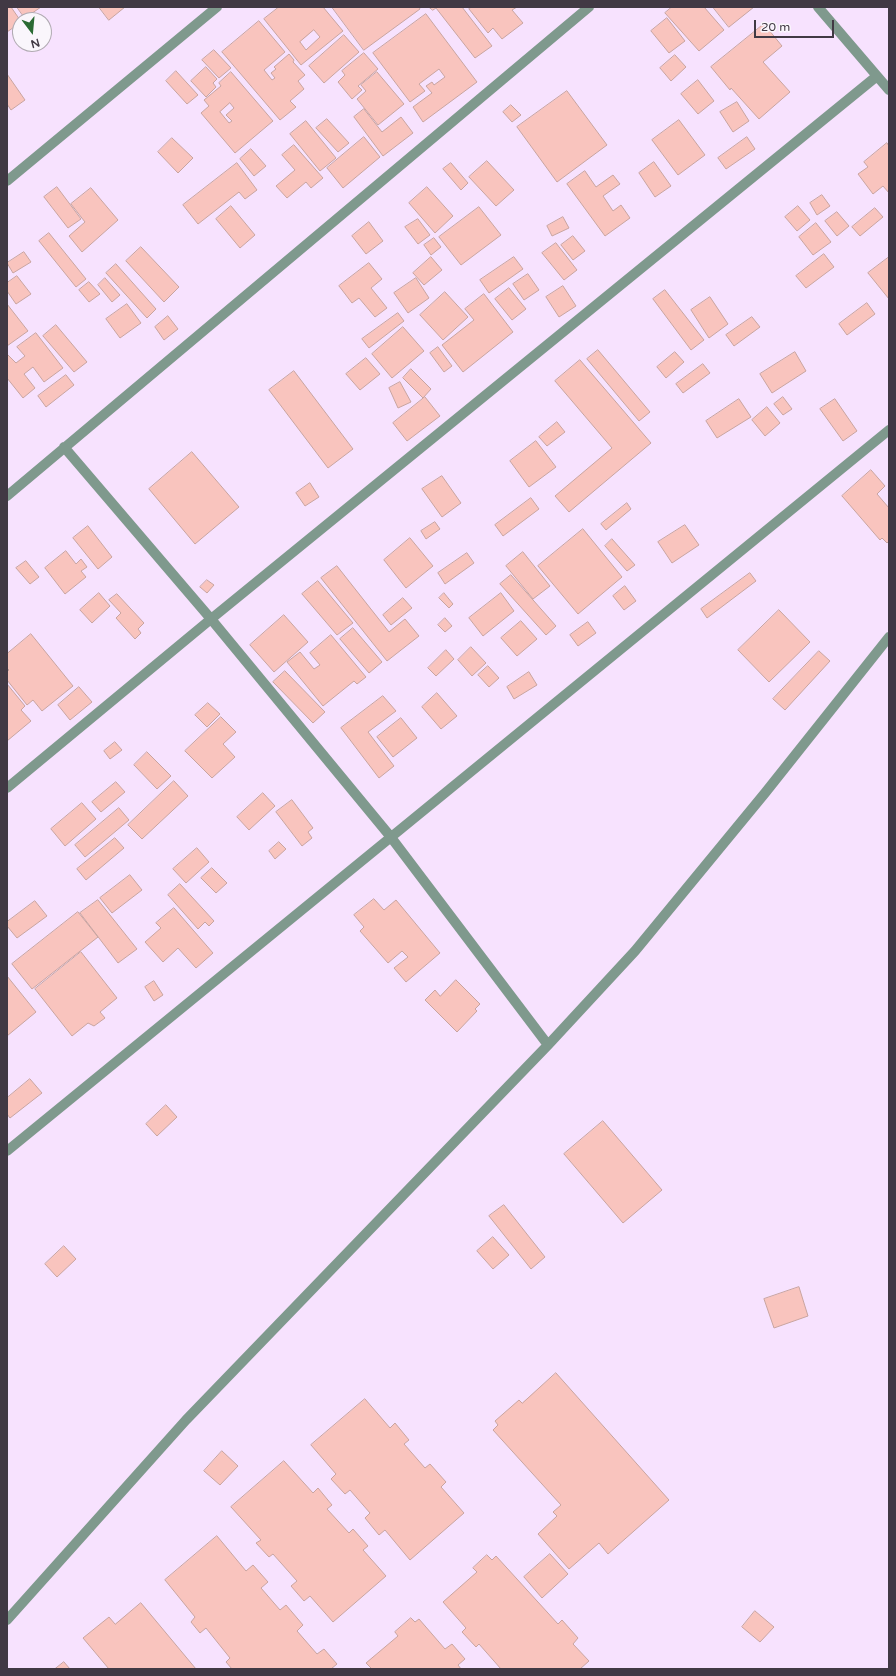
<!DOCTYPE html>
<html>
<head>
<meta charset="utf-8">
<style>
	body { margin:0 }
	#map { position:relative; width:896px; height:1676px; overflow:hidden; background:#f7e2fe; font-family:"Varela Round",sans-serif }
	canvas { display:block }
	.frame { position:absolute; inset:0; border:8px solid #413944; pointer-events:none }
	.north { position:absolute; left:12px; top:12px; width:40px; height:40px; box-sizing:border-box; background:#faf6fc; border:1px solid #b0aab2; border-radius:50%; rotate:164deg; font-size:11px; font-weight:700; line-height:16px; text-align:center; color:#413944 }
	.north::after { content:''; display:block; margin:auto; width:14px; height:18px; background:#2a6a33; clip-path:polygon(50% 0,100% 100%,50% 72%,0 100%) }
	.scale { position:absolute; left:754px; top:20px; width:80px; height:18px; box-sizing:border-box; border:2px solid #413944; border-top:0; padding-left:5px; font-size:12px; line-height:14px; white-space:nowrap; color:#413944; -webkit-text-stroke:3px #faf6fc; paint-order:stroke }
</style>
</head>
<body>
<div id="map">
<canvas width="896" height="1676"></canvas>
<div class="frame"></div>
<div class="north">N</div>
<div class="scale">20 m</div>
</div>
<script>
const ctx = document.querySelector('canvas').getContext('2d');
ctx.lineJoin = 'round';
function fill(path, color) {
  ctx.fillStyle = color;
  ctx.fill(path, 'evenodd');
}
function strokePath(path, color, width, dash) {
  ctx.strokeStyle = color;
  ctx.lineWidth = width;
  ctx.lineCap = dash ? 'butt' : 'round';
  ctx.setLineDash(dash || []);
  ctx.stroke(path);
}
const building = new Path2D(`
	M7,7H11L20,20V23L7,32Z
	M17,7H41L25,18Z
	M99,7H125L109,20Z
	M279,7H323L343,31L301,65L264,19ZM314,30L320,37L306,50L300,42Z
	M332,7H419L420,9L364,50Z
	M429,7H462L492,46L475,58L436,8L433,10Z
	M472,7H517L512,10L523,23L502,39L493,28L488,33L469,9Z
	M672,7H704L724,30L699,51L665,13Z
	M713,7H754L729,27Z
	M426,14L477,82L423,122L413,107L432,93L426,86L432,82L434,85L445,77L439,69L419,84L425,91L410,102L373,53Z
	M667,18L685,41L669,53L651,31Z
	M259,21L285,52L264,70L272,80L275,78L271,73L276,69L274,67L289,54L294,60L293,62L305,75L298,81L304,89L290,101L296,107L280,120L222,52Z
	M764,24L782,46L763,62L790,92L759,119L731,88L730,90L711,67Z
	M344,35L359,52L324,83L309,66Z
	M214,50L231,68L219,78L202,60Z
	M364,53L378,69L358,86L362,90L352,99L338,82L345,75L342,71Z
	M675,55L686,67L671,81L660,68Z
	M206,67L217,79L213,83L216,87L206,97L191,81Z
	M176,71L198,95L187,104L166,81Z
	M231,72L273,121L235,153L201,113L209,106L204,100L221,86L219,83ZM230,103L234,108L226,115L232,121L229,123L220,112Z
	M377,72L404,104L378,125L357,99L366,91L361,85Z
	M7,74L25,100L11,110L7,104Z
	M698,80L714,101L698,114L681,94Z
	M567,91L607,145L557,182L517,127Z
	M737,102L749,121L733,132L720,112Z
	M511,105L521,115L512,122L503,112Z
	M364,109L382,132L401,117L413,133L383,156L354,117Z
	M327,119L349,143L338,152L316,128Z
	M679,120L705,155L678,175L652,140Z
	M306,121L336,158L320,171L290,134Z
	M364,137L380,157L343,188L327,168Z
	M747,137L755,149L726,169L718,158Z
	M172,138L193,158L178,173L158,152Z
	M887,143L889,146V193L883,186L873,194L858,174L868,167L864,162Z
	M294,145L323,178L311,188L306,182L287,198L276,186L295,170L282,155Z
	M251,149L266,166L254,176L240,159Z
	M487,161L514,190L496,206L469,177Z
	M654,162L671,186L655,197L639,173Z
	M237,163L257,190L245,199L239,192L198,224L183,205Z
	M451,163L468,183L461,190L443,169Z
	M585,171L596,187L613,175L620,184L603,196L613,211L621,205L630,218L605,236L567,184Z
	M57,187L81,219L68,228L44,197Z
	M427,187L453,216L435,233L409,203Z
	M91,188L118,220L82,252L69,236L85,222L71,204Z
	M822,195L830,206L817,215L810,203Z
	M231,206L255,235L240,248L216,219Z
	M798,206L810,220L797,231L785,217Z
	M479,207L501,235L461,265L439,237Z
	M875,208L883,217L860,236L852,227Z
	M837,212L849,226L837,236L825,221Z
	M563,217L569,228L552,236L547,226Z
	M418,219L430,235L418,244L405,227Z
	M369,222L383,241L366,254L352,236Z
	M816,223L831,242L813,255L799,237Z
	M49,233L86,279L76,287L39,241Z
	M573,236L585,251L573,260L561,245Z
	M434,238L441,247L431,255L424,245Z
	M556,243L577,270L564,280L542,253Z
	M141,247L179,287L164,302L126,261Z
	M24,252L31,262L13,273L7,263Z
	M824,254L834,267L806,288L796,276Z
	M431,257L442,270L424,285L413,273Z
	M514,257L523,269L489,293L480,280Z
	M889,257V299L868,273Z
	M369,263L382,279L371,288L387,308L375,317L359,298L352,303L339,286Z
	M116,264L156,309L147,318L106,273Z
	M528,274L539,290L524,300L513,284Z
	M17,276L31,294L16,304L7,291V283Z
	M105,278L120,295L112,302L98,285Z
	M416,278L429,298L408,313L394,293Z
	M89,282L100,294L89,302L79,290Z
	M563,286L576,306L559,317L546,297Z
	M509,288L526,309L512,320L495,299Z
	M665,290L704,340L691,350L653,299Z
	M445,292L468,317L443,340L420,315Z
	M484,294L513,332L463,372L442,345L474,320L465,309Z
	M710,297L728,324L709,338L691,310Z
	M867,303L875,314L847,335L839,324Z
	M7,304L28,331L7,346Z
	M127,304L141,323L120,338L106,319Z
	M398,313L404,321L369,348L362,339Z
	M168,316L178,329L164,340L155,327Z
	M752,317L760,327L734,346L726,335Z
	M56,325L87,362L74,372L43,336Z
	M403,327L424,351L392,378L372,354Z
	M36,333L63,368L44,382L33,367L24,374L35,388L23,398L7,378V354L16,363L25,356L17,347Z
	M438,347L452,366L444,372L430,353Z
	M598,350L650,412L639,421L587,359Z
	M675,352L684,362L666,378L657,367Z
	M795,352L806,371L772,393L760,374Z
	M366,358L380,374L360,390L346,374Z
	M580,360L651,443L569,512L555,496L612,448L555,381Z
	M703,364L710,373L683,393L676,384Z
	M411,369L431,389L423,398L403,378Z
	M294,371L353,449L328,468L269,390Z
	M66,375L74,385L46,407L38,396Z
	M400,382L411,402L398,408L389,388Z
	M425,397L440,416L407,441L393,423Z
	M783,397L792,409L783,415L774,404Z
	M739,399L751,417L717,438L706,421Z
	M835,399L857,431L843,441L820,409Z
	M767,407L780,423L765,436L752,420Z
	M557,422L565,432L547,446L539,437Z
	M536,441L556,467L529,487L510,461Z
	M192,452L239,507L195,544L149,489Z
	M871,470L885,486L877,494L889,508V541L887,543L882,538L880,540L842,496Z
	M442,476L461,503L442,517L422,489Z
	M310,483L319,497L305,506L296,493Z
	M531,498L539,509L503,536L495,525Z
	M627,503L631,509L606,530L601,524Z
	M435,522L440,529L426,539L421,531Z
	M685,525L699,545L672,563L658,542Z
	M88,526L112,557L98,569L73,538Z
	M583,529L622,577L578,614L538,566Z
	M410,538L433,566L406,588L384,560Z
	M612,539L635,565L627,571L605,546Z
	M66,551L76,564L81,559L87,567L81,571L86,577L65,594L45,568Z
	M523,552L550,586L533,599L506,566Z
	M467,553L474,563L445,584L438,573Z
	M26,561L39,577L30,584L16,568Z
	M337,566L389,632L405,619L419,636L387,661L321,578Z
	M750,573L756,581L707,618L701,609Z
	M511,575L556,626L546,635L500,584Z
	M207,580L214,585L207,593L200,587Z
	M318,581L353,623L337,635L302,594Z
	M625,586L636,601L624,610L613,596Z
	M99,593L110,606L92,623L80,610Z
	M444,593L453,604L449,608L439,598Z
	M501,593L514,611L483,636L469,618Z
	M117,594L144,623L138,629L141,633L135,639L116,618L121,613L109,600Z
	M403,598L412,608L391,625L383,615Z
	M779,610L810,642L769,682L738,650Z
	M284,615L308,642L274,672L250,645Z
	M445,618L452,626L445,632L438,625Z
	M521,621L537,639L517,656L501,638Z
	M588,622L596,633L578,646L570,635Z
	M353,628L382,662L369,673L340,639Z
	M31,634L73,686L42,711L33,700L27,705L7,680V672L9,670L7,668V654Z
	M331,635L366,677L357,684L354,681L323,706L287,662L300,652L314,669L320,665L310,653Z
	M471,647L486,663L472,676L458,660Z
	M446,650L454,659L436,676L428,668Z
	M819,651L830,661L785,710L773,699Z
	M488,666L499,678L489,687L478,675Z
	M285,671L325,712L313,723L273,682Z
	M529,672L537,685L514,699L507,687Z
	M7,684L25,706L21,710L31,721L7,741Z
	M79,687L92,702L70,720L58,705Z
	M437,693L457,716L441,729L422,707Z
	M383,696L396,711L368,732L394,766L379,778L341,728Z
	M208,703L220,714L207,727L195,715Z
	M221,717L236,732L223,744L235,757L212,778L185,751Z
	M401,718L417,738L393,757L377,737Z
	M115,742L122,750L110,759L104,751Z
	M147,752L171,776L157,789L134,765Z
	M174,781L188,796L142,839L128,825Z
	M116,782L125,792L101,812L92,802Z
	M263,793L275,806L249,830L237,817Z
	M292,800L313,828L308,832L312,838L302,846L276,812Z
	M82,803L96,819L65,846L51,829Z
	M119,808L129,820L85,857L75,845Z
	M115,838L124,848L86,880L77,869Z
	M279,842L286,849L275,859L269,851Z
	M197,848L209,862L186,883L173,869Z
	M212,868L227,883L216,893L201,878Z
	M130,875L142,890L112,913L100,898Z
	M180,884L214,921L209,926L205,922L198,929L168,895Z
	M374,899L384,910L396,900L440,953L406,982L394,968L408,957L402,951L388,963L360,931L364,927L354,915Z
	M98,900L137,949L118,963L80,913Z
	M35,901L47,916L17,938L7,926V922Z
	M174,908L213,953L196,968L178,948L163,962L145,942L161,928L156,923Z
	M78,912L98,937L32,989L12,964Z
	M81,952L117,998L100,1012L105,1018L94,1026L88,1023L72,1036L35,989Z
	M7,976L36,1012L7,1036Z
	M456,980L480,1004L475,1009L477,1011L457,1032L425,1000L435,990L440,996Z
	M154,981L163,995L154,1001L145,987Z
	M30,1079L42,1093L10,1118L7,1114V1098Z
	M166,1105L177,1117L157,1136L146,1124Z
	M603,1121L662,1190L623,1223L564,1154Z
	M504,1205L545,1257L531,1269L489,1216Z
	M493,1237L509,1255L493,1269L477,1251Z
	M64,1246L76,1259L57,1277L45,1264Z
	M799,1287L808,1316L774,1328L764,1299Z
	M556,1373L669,1500L608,1554L599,1543L569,1569L538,1534L557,1516L553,1512L561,1505L493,1430L498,1425L495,1421L519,1400L522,1403Z
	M365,1399L390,1428L395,1423L409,1440L404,1444L425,1468L430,1464L446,1482L441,1487L464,1513L410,1560L385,1530L379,1535L365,1518L370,1513L350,1490L345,1494L331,1479L336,1474L311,1445Z
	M222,1451L238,1466L220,1485L204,1471Z
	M284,1461L313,1493L318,1488L332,1505L327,1509L349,1533L353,1529L368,1546L363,1550L386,1576L333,1622L310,1596L304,1601L291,1586L297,1581L273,1554L269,1557L256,1543L261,1540L231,1507Z
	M217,1536L246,1571L253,1565L268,1582L261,1588L280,1610L286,1605L303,1625L297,1631L317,1654L324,1649L337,1664L331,1669H232L226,1662L230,1658L206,1628L200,1633L191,1622L195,1617L165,1580Z
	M550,1554L568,1574L542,1598L524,1577Z
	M487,1555L492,1560L496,1556L558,1624L562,1620L578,1638L573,1644L589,1661L580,1669H501L479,1644L476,1647L462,1632L466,1628L443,1602L477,1572L473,1568Z
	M141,1603L196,1669H109L83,1638L109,1617L115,1624Z
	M755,1611L774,1627L760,1642L742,1627Z
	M411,1618L415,1622L419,1619L445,1649L452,1644L465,1659L458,1665L461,1669H372L366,1663L398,1636L395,1632Z
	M64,1662L70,1669H55Z`);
fill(building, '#f9c4be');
strokePath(building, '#c8a4a0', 1);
strokePath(new Path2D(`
	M818,7L889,90
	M7,181L217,7
	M64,447L211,619L390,836L548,1045
	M7,496L589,7
	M7,788L211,619L877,76
	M7,1151L889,430
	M7,1620L186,1420L548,1045L635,951L765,793L889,637`), '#7f998d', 10);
</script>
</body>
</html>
